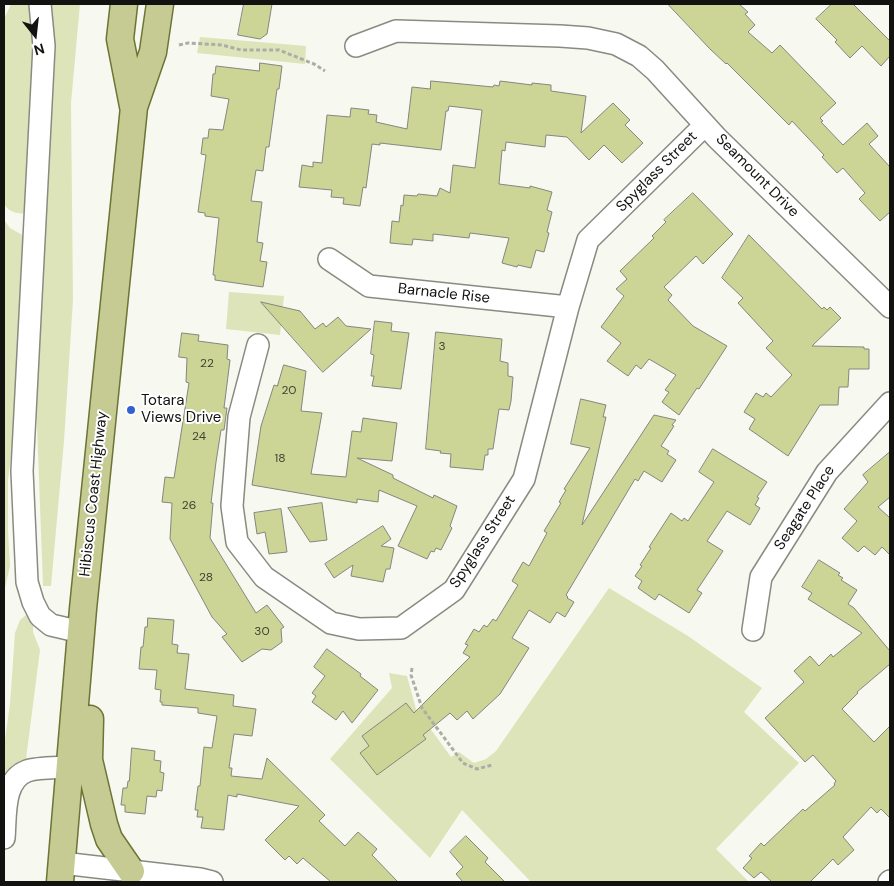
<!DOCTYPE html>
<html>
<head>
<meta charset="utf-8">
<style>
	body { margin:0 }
	#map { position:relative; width:894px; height:886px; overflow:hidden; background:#f7f8ef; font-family:"DM Sans",sans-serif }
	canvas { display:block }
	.frame { position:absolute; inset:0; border:5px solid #121310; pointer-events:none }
	.north { position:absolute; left:10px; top:10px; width:50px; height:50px; -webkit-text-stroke:4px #fff; paint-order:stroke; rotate:164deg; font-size:14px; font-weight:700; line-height:20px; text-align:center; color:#121310 }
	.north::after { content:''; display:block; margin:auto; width:18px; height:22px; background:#121310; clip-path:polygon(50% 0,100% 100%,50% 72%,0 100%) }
</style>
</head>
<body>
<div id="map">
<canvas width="894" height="886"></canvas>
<div class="frame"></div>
<div class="north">N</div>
</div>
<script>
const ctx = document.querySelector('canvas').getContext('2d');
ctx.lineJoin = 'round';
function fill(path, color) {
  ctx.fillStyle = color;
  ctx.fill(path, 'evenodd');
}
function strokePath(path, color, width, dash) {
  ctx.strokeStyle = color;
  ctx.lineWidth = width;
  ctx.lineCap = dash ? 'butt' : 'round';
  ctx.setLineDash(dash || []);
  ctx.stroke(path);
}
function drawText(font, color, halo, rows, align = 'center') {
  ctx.font = font + ' "DM Sans",sans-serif';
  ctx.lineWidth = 4;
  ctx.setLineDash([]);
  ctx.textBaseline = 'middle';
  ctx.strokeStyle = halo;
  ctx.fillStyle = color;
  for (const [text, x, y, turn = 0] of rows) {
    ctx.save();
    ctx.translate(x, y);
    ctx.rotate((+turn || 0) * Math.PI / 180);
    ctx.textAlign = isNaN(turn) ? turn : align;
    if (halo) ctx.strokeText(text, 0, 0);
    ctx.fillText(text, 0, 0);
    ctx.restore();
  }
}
fill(new Path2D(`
	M11,4H36L29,214C19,213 10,214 4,204V19Z
	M49,4H80L71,103L73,300L64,441L51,586H43L35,373Z
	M200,37L306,46L305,64L197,53Z
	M4,220L10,228L24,236L16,415L8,480V532L10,566L4,592Z
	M229,292L284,296L280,335L226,329Z
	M609,588L688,636L762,688L744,712L799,763L716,849L749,882H531L462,810L430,858L330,759L392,688L389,673L407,676L416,709L451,757L459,752L474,763L486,759L496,751Z
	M33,613V632L40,650L26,759L11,769L4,792V746L10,704L15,633L20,620L26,615Z`), '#dee4ba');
const building = new Path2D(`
	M244,4H272L267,34L260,39L238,35Z
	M668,4H739L748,12L745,14L755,25L748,32L772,53L780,45L836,103L820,118L823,121L821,122L843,145L867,123L878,136L869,144L890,167V212L880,221L859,199L865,193L843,168L837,173L822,157L824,155L792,121L789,125L727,63L726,64L710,49Z
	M832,4H853L890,41V56L881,66L862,46L850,58L835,42L837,40L816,19Z
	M260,63L282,66L279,89H277L269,147H266L263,171L256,170L251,201L262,202L257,242L263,243L260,261L267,262L263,287L215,280V275H213L219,218L205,216V213L198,212L206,155L201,154L203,138H208L209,129L223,130L229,99L211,96L213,74H215L216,66L259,71Z
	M431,81L493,87L494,85L499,86L500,81L532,85V83L551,85V91L586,96L581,133L613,103L630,120L625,125L643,143L622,163L604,145L589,160L567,137L546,135L545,147L506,142L505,151L502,150L499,184L530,188V186L552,192L547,210L552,212L547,232L549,233L544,252L536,250L531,268L518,265L517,267L502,263L509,238L470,233L469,238L433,234V241L413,239L412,245L390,243L392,221L399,222L401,205L403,206L404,195L417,196L418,194L437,196L440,188L450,193L453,165L475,168L482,110L449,106L448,111H446L441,150L380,143V145L372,144L366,188L363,187L360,206L343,204L344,198L331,197L332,190L299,187L302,165L313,167V162L322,163L327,115L350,117L351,108L369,110L368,114L377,115L376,122L407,129L412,87L430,89Z
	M693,193L733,234L703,264L696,256L664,287L672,295L668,300L693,326L727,346L699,389L697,388L679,415L662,402L669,392L665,390L676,375L649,359L641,369L636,365L628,376L607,361L621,343L601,327L624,296L616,289L627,279L620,271L654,238L652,236L666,222L664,220Z
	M749,235L822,309L824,307L827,310L830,307L841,318L812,346L864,347V349H869V369H849L848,387H839L838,405H820L788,456L749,429L755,419L744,412L756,393L763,397L766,393L771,397L792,375L766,348L773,341L738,303L743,298L722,278Z
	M261,302L300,311L315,329L323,323L326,327L338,317L346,326L371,329L323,372Z
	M375,321L392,323L391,331L409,333L401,389L372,386L374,376H371L374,355L371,354Z
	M436,332L502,339L500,361L508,363V376L513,377L511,401L509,410L499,409L493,449H488V455H485L483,470L450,467L451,454L440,453L441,451L426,449Z
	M182,333L199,335L198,341L228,345L227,359L230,360L224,408H227L224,430H221L216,462L211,503H213L210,538L256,613L267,605L284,627L281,629L282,642L271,650L262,649L242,662L222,637L227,634L212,617L170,539L172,503L162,502L165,477L174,478L189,383L186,382L187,358L179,357Z
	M284,365L306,371L301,411L322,413L311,474L346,477L352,431L361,432L363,418L397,423L392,461L357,458L393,475V478L433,498L434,495L457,506L450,526L452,528L441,550L436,548L434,552L431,551L427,559L398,546L417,506L379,490L378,502L357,499V503L252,485L261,426L274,385L277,386Z
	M581,399L606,405L603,417H606L582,525L654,415L676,420L672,425L674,426L661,446L669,451L667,454L676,460L662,482L644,471L638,481L635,479L566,595L568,597L567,598L574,602L565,617L557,612L550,623L529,610L512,638L529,648L500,694L473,719L467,711L457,720L450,713L423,735L426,739L377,775L360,753L369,746L362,736L406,703L414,713L470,657L463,653L468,645L465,644L474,629L479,632L484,625L487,627L493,619L496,621L518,585L512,581L523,562L529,566L547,533L544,531L561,503L559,502L566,490L564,489L590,448L571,444Z
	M713,449L767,482L757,497L759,498L755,505L760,508L750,525L727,511L707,541L723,551L697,590L702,593L689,613L659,594L655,600L638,588L642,581L635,576L642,566L640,565L651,548L649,547L671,513L682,521L684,518L688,521L714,482L699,472Z
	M890,452V497L878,507L890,518V555L882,547L875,555L864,546L858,552L842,538L857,521L844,509L868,482L863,475Z
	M322,503L327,540L310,542L288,508Z
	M281,509L287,552L269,554L265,532L257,534L254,513Z
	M383,526L391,539L381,546L394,548L390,569H386L383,582L351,576L353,565L334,578L325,564Z
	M819,560L840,573L838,575L843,578L841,580L857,590L848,604L854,608L890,651V664L857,692L858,693L842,709L874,742L890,726V818L881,809L877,813L871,807L843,837L854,850L838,865L833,859L810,882H772L761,872L754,878L743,868L752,858L749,856L761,843L764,846L803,809L805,811L835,785L834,784L836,781L813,755L805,762L765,718L804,682L794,671L810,656L819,666L831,654L833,657L862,633L808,599L812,593L802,587Z
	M148,618L174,620L172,644L178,645L177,653L189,654L185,689L234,695L233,706L256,709L252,736L234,734L229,768H232L231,776L262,779L267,758L325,815L319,821L345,846L358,832L377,849L372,855L398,882H331L303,858L297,864L289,856L285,860L265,840L299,806L237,794V797L228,795L224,830L201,828L203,817H197L198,810H195L198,786H200L204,747L212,748L217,716L198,713V708L162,705V702H160L161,690L155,689L157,670L139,669L141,647H143L145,627H147Z
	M327,649L361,674L360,676L378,690L352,723L343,711L336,720L312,702L316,696L312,693L325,676L314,667Z
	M132,748L155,751L154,760L161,761L160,772L164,773L162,791L157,790L156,797L147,796L145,814L125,812V805H121L123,788H127L128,781H129Z
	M466,836L488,858L485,862L505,882H463L456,874L463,867L450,852Z`);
fill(building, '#ccd496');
strokePath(building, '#85867e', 1);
const minor = new Path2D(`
	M40,4L44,46L22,471L27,582L33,602L40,616L51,625L81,632
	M356,46L396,31L560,36L588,38L616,44L639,56L655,70L717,138L890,307
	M329,259L369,286L568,307
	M258,345L239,417L232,506L237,542L264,577L331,623L359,629L401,628L454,590L524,479L568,307L588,240L705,125
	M753,630L761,577L827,472L890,403
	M4,838C6,818 2,780 27,771C38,767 57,768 70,767
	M62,863L200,879L212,882
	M889,882L890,881`);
const major = new Path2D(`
	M124,4L120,39L133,106
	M90,719L89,760L104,824L109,839L131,871
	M60,882L83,609L134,107L153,52L160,4`);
strokePath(minor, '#898b82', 24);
strokePath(major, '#6d7436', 29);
strokePath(new Path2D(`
	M179,45L188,43L222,45L241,50H279L314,64L325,71
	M412,668L411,675L422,708L463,763L477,769L492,765`), '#acada6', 3, [4, 2.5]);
strokePath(minor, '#fff', 21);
strokePath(major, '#c5cb92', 26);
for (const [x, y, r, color] of [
	[131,410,5,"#3461d1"]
]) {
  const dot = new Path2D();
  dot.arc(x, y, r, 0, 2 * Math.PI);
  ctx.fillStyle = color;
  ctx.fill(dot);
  strokePath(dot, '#fff', 2);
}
drawText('12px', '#404332', null, [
	["3",442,347],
	["22",207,364],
	["20",289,391],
	["24",199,437],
	["18",280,459],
	["26",189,506],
	["28",206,578],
	["30",262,632]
]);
drawText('15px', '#121310', '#fff', [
	["Spyglass Street",657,172,-45],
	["Seamount Drive",757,176,45],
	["Barnacle Rise",444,294,6],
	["Hibiscus Coast Highway",94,494,-84],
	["Seagate Place",805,508,-57],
	["Spyglass Street",483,542,-57]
]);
drawText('15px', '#121310', '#fff', [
	["Totara",141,401],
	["Views Drive",141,418]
], 'left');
</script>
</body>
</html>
